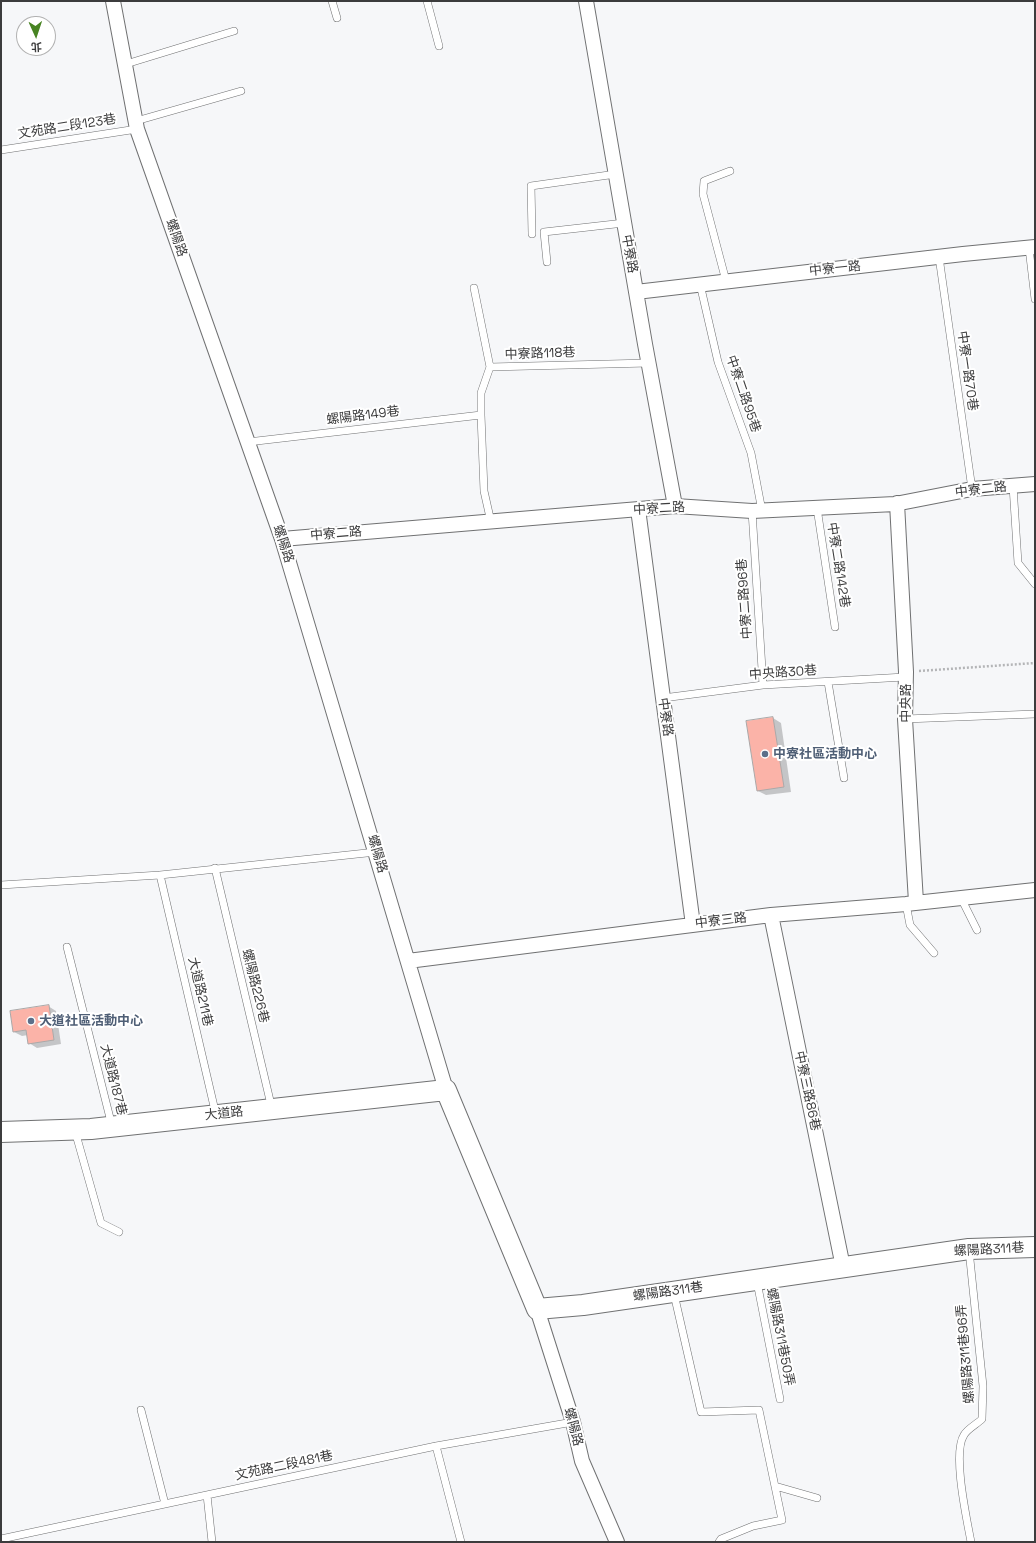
<!DOCTYPE html>
<html>
<head>
<meta charset="utf-8">
<style>
	body { margin:0 }
	#map { position:relative; width:1036px; height:1543px; overflow:hidden; background:#f6f7f9; font-family:"Space Grotesk","Noto Sans TC",sans-serif }
	canvas { display:block }
	.frame { position:absolute; inset:0; border:2px solid #3c3c3d; pointer-events:none }
	.north { position:absolute; left:16px; top:16px; width:40px; height:40px; box-sizing:border-box; background:#fff; border:1px solid #b1b1b1; border-radius:50%; rotate:177deg; font-size:11px; font-weight:700; line-height:16px; text-align:center; color:#3c3c3d }
	.north::after { content:''; display:block; margin:auto; width:14px; height:18px; background:#488422; clip-path:polygon(50% 0,100% 100%,50% 72%,0 100%) }
</style>
</head>
<body>
<div id="map">
<canvas width="1036" height="1543"></canvas>
<div class="frame"></div>
<div class="north">北</div>
</div>
<script>
const ctx = document.querySelector('canvas').getContext('2d');
ctx.lineJoin = 'round';
function fill(path, color) {
  ctx.fillStyle = color;
  ctx.fill(path, 'evenodd');
}
function strokePath(path, color, width, dash) {
  ctx.strokeStyle = color;
  ctx.lineWidth = width;
  ctx.lineCap = dash ? 'butt' : 'round';
  ctx.setLineDash(dash || []);
  ctx.stroke(path);
}
function drawText(font, color, halo, rows, align = 'center') {
  ctx.font = font + ' "Space Grotesk","Noto Sans TC",sans-serif';
  ctx.lineWidth = 4;
  ctx.setLineDash([]);
  ctx.textBaseline = 'middle';
  ctx.strokeStyle = halo;
  ctx.fillStyle = color;
  for (const [text, x, y, turn = 0] of rows) {
    ctx.save();
    ctx.translate(x, y);
    ctx.rotate((+turn || 0) * Math.PI / 180);
    ctx.textAlign = isNaN(turn) ? turn : align;
    if (halo) ctx.strokeText(text, 0, 0);
    ctx.fillText(text, 0, 0);
    ctx.restore();
  }
}
fill(new Path2D(`
	M773,718L781,723L791,792L766,795L758,791Z
	M48,1006L56,1011L61,1044L37,1048L29,1043L28,1035L22,1036L14,1032Z`), '#0003');
const building = new Path2D(`
	M773,717L784,787L757,791L746,721Z
	M49,1005L54,1040L28,1044L26,1030L13,1032L10,1011Z`);
fill(building, '#fbb3a8');
strokePath(building, '#aaa8a8', 1);
const lane = new Path2D(`
	M332,1L337,18
	M427,1L439,46
	M126,64L234,31
	M136,121L241,91
	M1,150L137,129
	M532,234L531,186L616,174
	M1029,248L1035,299
	M939,257L972,489
	M547,262L544,232L624,223
	M726,281L703,194L704,181L730,171
	M700,284L718,362L751,453L762,511
	M474,288L490,367L648,363
	M490,367L481,393V415L484,491L491,522
	M248,442L481,415
	M1013,486L1018,563L1035,584
	M817,508L835,627
	M752,511L763,685
	M828,682L844,778
	M663,698L763,685L905,677
	M905,719L1035,714
	M215,868L272,1109
	M160,875L216,1115
	M1,885L160,875L376,852
	M961,898L977,930
	M906,904L910,925L934,953
	M67,947L112,1126
	M75,1131L101,1223L119,1232
	M969,1250L983,1386L982,1419C977,1424 967,1429 964,1435C952,1453 967,1520 971,1542
	M757,1282L780,1399
	M674,1294L701,1412L759,1410L782,1520L753,1526L721,1539L719,1542
	M141,1410L165,1504
	M436,1446L461,1542
	M775,1486L817,1498
	M207,1495L212,1542
	M1,1539L436,1446L573,1422`);
const street = new Path2D(`
	M113,1L137,129L282,539L446,1090
	M586,1L645,344L675,506
	M636,292L963,254L1035,247
	M897,503L906,672L905,719L916,902
	M638,509L693,925
	M282,539L675,506L752,511L895,504L972,489L1035,484
	M771,915L843,1267
	M408,961L771,915L906,904L1035,890
	M537,1309L573,1422L582,1461L617,1542`);
const secondary = new Path2D(`
	M1,1132L91,1129L446,1090L537,1309L583,1305L969,1249L1035,1247`);
strokePath(lane, '#707172', 8);
strokePath(street, '#707172', 16);
strokePath(secondary, '#707172', 22);
strokePath(new Path2D(`
	M919,671L1035,663`), '#b4b5b7', 2.5, [2, 2]);
strokePath(lane, '#fff', 7);
strokePath(street, '#fff', 14);
strokePath(secondary, '#fff', 20);
for (const [x, y, r, color] of [
	[765,754,4,"#5c6f8a"],
	[31,1021,4,"#5c6f8a"]
]) {
  const dot = new Path2D();
  dot.arc(x, y, r, 0, 2 * Math.PI);
  ctx.fillStyle = color;
  ctx.fill(dot);
  strokePath(dot, '#fff', 1.5);
}
drawText('13px', '#3c3c3d', '#fff', [
	["文苑路二段123巷",67,127,-9],
	["螺陽路",176,238,71],
	["中寮路",629,254,80],
	["中寮一路",835,269,-6],
	["中寮路118巷",540,354,-2],
	["中寮一路70巷",967,371,82],
	["中寮二路95巷",743,394,71],
	["螺陽路149巷",363,416,-7],
	["中寮二路",981,490,-7],
	["中寮二路",659,509,-3],
	["中寮二路",336,534,-5],
	["螺陽路",283,544,72],
	["中寮二路142巷",838,565,81],
	["中寮二路96巷",745,599,-94],
	["中央路30巷",783,673,-4],
	["中央路",906,703,-90],
	["中寮路",665,717,82],
	["螺陽路",377,854,74],
	["中寮三路",721,921,-7],
	["螺陽路226巷",255,986,76],
	["大道路211巷",200,992,77],
	["大道路187巷",113,1080,76],
	["中寮三路86巷",807,1091,78],
	["大道路",224,1114,-6],
	["螺陽路311巷",989,1250,-3],
	["螺陽路311巷",668,1292,-8],
	["螺陽路311巷50弄",780,1337,79],
	["螺陽路311巷96弄",966,1354,-95],
	["螺陽路",573,1427,75],
	["文苑路二段481巷",284,1466,-12]
]);
drawText('bold 13px', '#4e5e75', '#fff', [
	["中寮社區活動中心",773,754],
	["大道社區活動中心",39,1021]
], 'left');
</script>
</body>
</html>
